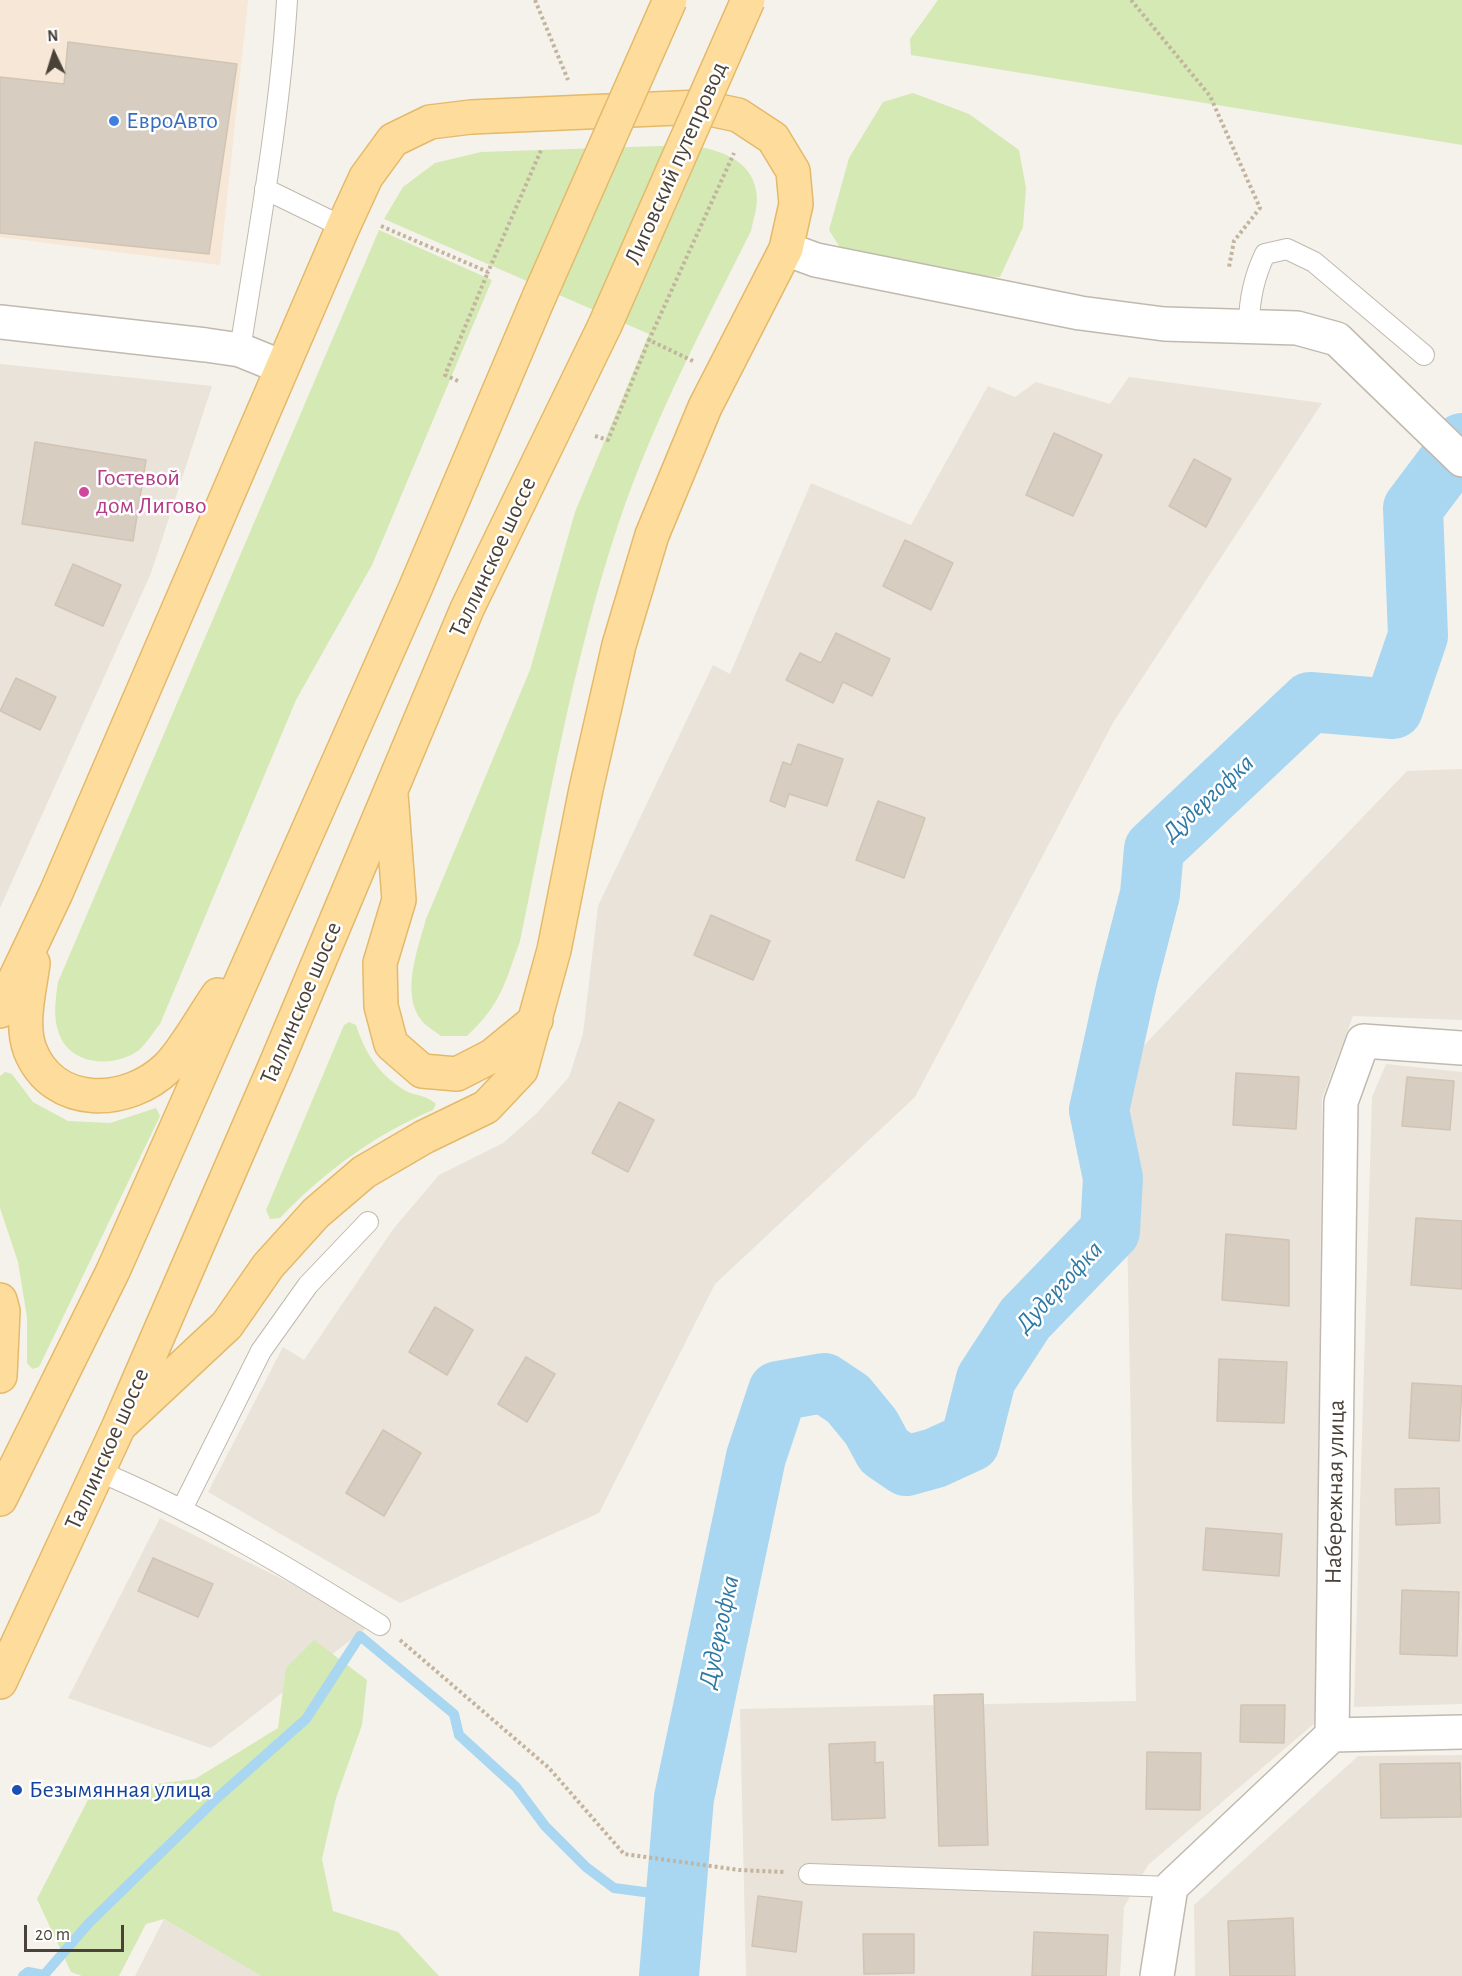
<!DOCTYPE html>
<html>
<head>
<meta charset="utf-8">
<style>
	body { margin:0 }
	#map { position:relative; width:1462px; height:1976px; overflow:hidden; background:#f5f2eb; font-family:"Alegreya Sans",sans-serif }
	canvas { display:block }
	.north { position:absolute; left:24px; top:24px; width:60px; height:60px; -webkit-text-stroke:4px #fff; paint-order:stroke; rotate:356deg; font-size:16px; font-weight:700; line-height:24px; text-align:center; color:#4a4239 }
	.north::after { content:''; display:block; margin:auto; width:21px; height:27px; background:#4a4239; clip-path:polygon(50% 0,100% 100%,50% 72%,0 100%) }
	.scale { position:absolute; left:24px; top:1925px; width:100px; height:27px; box-sizing:border-box; border:3px solid #4a4239; border-top:0; padding-left:8px; font-size:18px; line-height:21px; white-space:nowrap; color:#4a4239; -webkit-text-stroke:4px #fff; paint-order:stroke }
</style>
</head>
<body>
<div id="map">
<canvas width="1462" height="1976"></canvas>
<div class="north">N</div>
<div class="scale">20 m</div>
</div>
<script>
const ctx = document.querySelector('canvas').getContext('2d');
ctx.lineJoin = 'round';
function fill(path, color) {
  ctx.fillStyle = color;
  ctx.fill(path, 'evenodd');
}
function strokePath(path, color, width, dash) {
  ctx.strokeStyle = color;
  ctx.lineWidth = width;
  ctx.lineCap = dash ? 'butt' : 'round';
  ctx.setLineDash(dash || []);
  ctx.stroke(path);
}
function drawText(font, color, halo, rows, align = 'center') {
  ctx.font = font + ' "Alegreya Sans",sans-serif';
  ctx.lineWidth = 5;
  ctx.setLineDash([]);
  ctx.textBaseline = 'middle';
  ctx.strokeStyle = halo;
  ctx.fillStyle = color;
  for (const [text, x, y, turn = 0] of rows) {
    ctx.save();
    ctx.translate(x, y);
    ctx.rotate((+turn || 0) * Math.PI / 180);
    ctx.textAlign = isNaN(turn) ? turn : align;
    if (halo) ctx.strokeText(text, 0, 0);
    ctx.fillText(text, 0, 0);
    ctx.restore();
  }
}
fill(new Path2D(`
	M0,364L212,386L151,573L0,908Z
	M1129,377L1322,403L1114,721L915,1097L715,1284L599,1513L400,1603L208,1492L283,1347L304,1360L394,1228L439,1175L503,1143L536,1114L569,1077L583,1034L598,906L713,665L730,674L811,483L911,525L988,386L1015,397L1036,382L1110,404Z
	M1462,769V1020L1353,1016L1322,1098L1316,1722L1148,1865L1124,1907L1120,1976H746L740,1709L1136,1701L1124,1066L1407,771Z
	M1386,1064L1462,1072V1704L1354,1707L1372,1097Z
	M160,1518L318,1597L366,1628L211,1748L68,1698Z
	M1462,1755V1976H1195L1194,1905L1358,1756Z
	M164,1919L261,1976H135Z`), '#e9e3d9');
fill(new Path2D(`
	M0,0H248L220,265L0,237Z`), '#f6e7d7');
fill(new Path2D(`
	M938,0H1462V145L911,55L910,39Z
	M913,93L969,114L1019,150L1026,188L1023,227L1000,277L937,274L842,251L829,230L849,158L883,102Z
	M690,145C720,150 756,160 757,199C757,209 753,221 751,231C703,327 652,423 618,525C573,660 549,802 520,941C505,983 501,1004 467,1036H441C435,1031 427,1027 422,1021C400,995 418,948 426,919L530,670L575,512L649,334L384,219L403,187L435,163L481,152Z
	M379,230L492,280L372,565L296,700L160,1024C153,1032 147,1043 139,1050C118,1066 79,1067 63,1042C52,1023 55,1002 58,982Z
	M349,1022L356,1025C365,1053 379,1075 406,1091C416,1096 427,1095 436,1104L433,1110C374,1135 324,1172 280,1218L270,1219L266,1210L344,1025Z
	M5,1072L12,1074L33,1102L68,1121L110,1123L156,1108L160,1116L39,1367L32,1369L27,1363V1317L18,1262L0,1208V1076Z
	M314,1640L367,1680L362,1725L336,1798L322,1859L333,1911L398,1932L439,1976H261L164,1919L146,1924L119,1976H82L71,1972L37,1899L92,1792L195,1779L278,1728L286,1668Z`), '#d4e9b4');
strokePath(new Path2D(`
	M23,1976L28,1972L44,1975L89,1923L216,1799L306,1719L360,1636L454,1714L459,1735L516,1787L545,1826L586,1867L614,1888L674,1896`), '#a9d7f1', 10);
strokePath(new Path2D(`
	M669,1976L684,1798L756,1457L778,1391L824,1383L848,1399L871,1427L884,1451L906,1466L935,1458L970,1442L986,1379L1025,1319L1110,1231L1113,1178L1099,1110L1127,983L1150,894L1154,849L1310,702L1393,709L1418,636L1413,508L1462,443`), '#a9d7f1', 60);
const building = new Path2D(`
	M68,42L237,64L209,254L0,233V77L64,84Z
	M1054,433L1102,455L1073,516L1026,495Z
	M35,442L146,460L133,541L22,524Z
	M1194,459L1231,479L1206,527L1169,506Z
	M905,540L953,563L931,610L883,586Z
	M73,564L121,585L103,626L55,605Z
	M836,633L890,659L872,696L843,682L833,703L786,680L800,653L821,663Z
	M16,678L56,697L40,730L0,711Z
	M798,744L843,759L827,806L789,794L785,807L770,801L783,762L791,765Z
	M878,801L925,818L904,878L856,860Z
	M711,915L770,941L753,980L694,955Z
	M1236,1073L1299,1077L1296,1129L1233,1125Z
	M1407,1077L1454,1081L1450,1130L1402,1126Z
	M619,1102L654,1120L628,1172L592,1153Z
	M1416,1218L1462,1221V1289L1411,1285Z
	M1226,1234L1289,1240V1306L1222,1300Z
	M435,1307L473,1330L447,1375L409,1352Z
	M526,1357L555,1374L527,1422L498,1404Z
	M1219,1359L1287,1362L1284,1423L1217,1421Z
	M1412,1383L1462,1386L1459,1441L1409,1438Z
	M383,1430L421,1453L384,1516L346,1493Z
	M1439,1488L1440,1523L1396,1525L1395,1489Z
	M1206,1528L1282,1534L1279,1576L1203,1570Z
	M153,1558L213,1584L198,1617L138,1591Z
	M1402,1590L1459,1592L1457,1656L1400,1654Z
	M983,1694L988,1845L939,1846L934,1695Z
	M1241,1705H1285L1284,1743L1240,1742Z
	M875,1742V1763L883,1762L885,1818L832,1820L829,1744Z
	M1147,1752L1201,1753L1200,1810L1146,1809Z
	M1460,1763L1461,1817L1381,1818L1380,1764Z
	M758,1896L802,1902L796,1952L752,1946Z
	M1293,1918L1295,1976H1230L1228,1921Z
	M1034,1932L1108,1935L1106,1976H1032Z
	M863,1934H914V1973L864,1974Z`);
fill(building, '#d7cdc0');
strokePath(building, '#d2c4b3', 1.5);
const service = new Path2D(`
	M265,189L343,227
	M1249,325C1249,300 1254,277 1265,254L1287,249L1314,262L1424,355
	M240,350C258,234 280,117 287,0
	M98,1471C198,1513 288,1567 380,1625
	M182,1509L261,1351L308,1285L368,1222
	M809,1874L1171,1887`);
const minor = new Path2D(`
	M786,249L816,260L1080,313L1164,324L1297,328L1337,339L1462,460
	M0,322L206,345L240,350L282,367
	M1332,1735L1462,1732
	M1157,1976L1171,1887L1332,1735L1341,1102L1363,1041L1462,1048`);
const primary = new Path2D(`
	M391,794L399,900L380,963L381,1006L391,1044L422,1071L457,1074L492,1056L536,1020
	M33,963C30,989 20,1023 30,1050C54,1110 128,1106 168,1067C185,1050 204,1015 218,995
	M0,1011L56,893L343,227L366,177L393,140L430,122L471,117L700,107L738,115L773,138L793,171L796,204L786,249L705,407L652,535L619,645L586,789L554,950L521,1070L486,1107L424,1137L364,1172L316,1213L268,1266L227,1325L119,1426
	M0,1300L3,1311L0,1376
	M0,1499L113,1271L415,589L539,297
	M0,1682L119,1426L276,1064L467,609L605,325`);
strokePath(service, '#c1b9ad', 22);
strokePath(minor, '#c1b9ad', 36);
strokePath(primary, '#e4b96a', 36);
strokePath(new Path2D(`
	M535,0L568,80
	M1131,0L1210,96L1260,208L1234,241L1229,267
	M381,226L488,272L542,148
	M693,361L649,340L734,153
	M458,381L445,375L488,272
	M595,436L608,440L649,340
	M400,1640L549,1768L624,1854L739,1870L784,1872`), '#c3b49e', 4, [3, 3]);
strokePath(service, '#fff', 20);
strokePath(minor, '#fff', 33);
strokePath(primary, '#fedd9c', 33);
const primaryBridge = new Path2D(`
	M539,297L670,0
	M605,325L748,0`);
strokePath(primaryBridge, '#e4b96a', 36, []);
strokePath(primaryBridge, '#fedd9c', 33);
for (const [x, y, r, color] of [
	[114,121,6,"#3f7fe0"],
	[84,492,6,"#d1479c"],
	[17,1790,6,"#1a4fb4"]
]) {
  const dot = new Path2D();
  dot.arc(x, y, r, 0, 2 * Math.PI);
  ctx.fillStyle = color;
  ctx.fill(dot);
  strokePath(dot, '#fff', 2);
}
drawText('24px', '#366cbe', '#fff', [
	["ЕвроАвто",126,121]
], 'left');
drawText('24px', '#4a4239', '#fff', [
	["Лиговский путепровод",676,163,-66],
	["Таллинское шоссе",493,557,-65],
	["Таллинское шоссе",301,1003,-67],
	["Таллинское шоссе",107,1449,-66],
	["Набережная улица",1335,1492,-89]
]);
drawText('24px', '#b23c85', '#fff', [
	["Гостевой",96,478],
	["дом Лигово",96,506]
], 'left');
drawText('24px', '#164399', '#fff', [
	["Безымянная улица",29,1790]
], 'left');
drawText('italic 26px', '#2d79a6', '#fff', [
	["Дудергофка",1208,798,-43],
	["Дудергофка",1059,1287,-47],
	["Дудергофка",719,1632,-78]
]);
</script>
</body>
</html>
